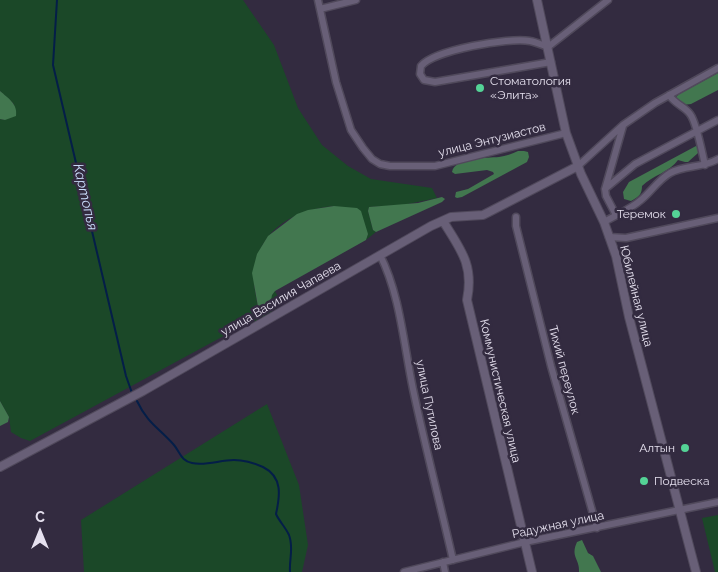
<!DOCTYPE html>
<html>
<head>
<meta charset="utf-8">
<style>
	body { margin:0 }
	#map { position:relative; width:718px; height:572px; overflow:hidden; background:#332b40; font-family:Raleway,sans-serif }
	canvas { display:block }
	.north { position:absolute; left:15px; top:507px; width:50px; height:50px; -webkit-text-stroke:4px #332b40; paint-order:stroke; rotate:0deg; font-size:14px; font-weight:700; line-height:20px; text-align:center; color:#e6e1ef }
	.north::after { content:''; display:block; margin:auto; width:18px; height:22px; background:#e6e1ef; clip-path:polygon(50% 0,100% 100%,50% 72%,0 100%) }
</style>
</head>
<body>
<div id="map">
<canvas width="718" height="572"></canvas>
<div class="north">С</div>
</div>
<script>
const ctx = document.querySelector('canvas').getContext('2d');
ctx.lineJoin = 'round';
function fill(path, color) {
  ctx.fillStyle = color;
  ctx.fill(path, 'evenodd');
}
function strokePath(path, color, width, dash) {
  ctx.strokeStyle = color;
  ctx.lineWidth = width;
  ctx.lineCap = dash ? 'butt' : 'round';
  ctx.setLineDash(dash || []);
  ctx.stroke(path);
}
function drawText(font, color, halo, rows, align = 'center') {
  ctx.font = font + ' Raleway,sans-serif';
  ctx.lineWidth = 5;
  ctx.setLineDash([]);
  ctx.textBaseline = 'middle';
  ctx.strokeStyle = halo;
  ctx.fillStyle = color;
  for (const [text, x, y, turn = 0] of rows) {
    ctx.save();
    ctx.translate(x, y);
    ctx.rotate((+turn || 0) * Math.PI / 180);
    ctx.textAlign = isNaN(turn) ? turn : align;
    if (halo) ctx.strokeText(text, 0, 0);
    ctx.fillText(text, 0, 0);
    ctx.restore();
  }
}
fill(new Path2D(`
	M0,0H243L274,45L298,108L322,145L348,166L371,179L432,188L437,198L403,205L369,207L368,211L373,230L376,232L366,240L368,234L334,206C289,210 253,234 254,283C255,294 258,303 258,314L275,291L280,301C272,316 259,320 244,325L30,441L21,438L11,432L9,417L0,401V119L5,120L14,104L0,91Z
	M267,404L299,485L308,545L302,572H84L81,520Z
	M718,515V572H715L702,518Z`), '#1b4828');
fill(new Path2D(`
	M718,73V90L691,104L683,105L676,100V97L679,94Z
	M0,91C8,98 18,104 16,116L5,120L0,119Z
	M696,146L698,147V153L688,162H685L678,160C670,172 653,175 642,186C642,194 639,197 631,201L624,199L623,192L629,182Z
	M518,151H524L528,152L529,157L527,162L462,197L457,198L455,197L456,192L468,189L494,174L493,172L487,170L455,174L452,172C455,157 487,158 499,157C506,156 512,154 518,151Z
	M442,197L445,199L442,202L376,232L373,230L368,211L369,207L418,203Z
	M334,206L357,208L361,211L368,234L366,240L275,291L272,295L269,312L260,318L252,273L257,254L268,236L297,214L308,210Z
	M0,401L9,417L8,422L0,426Z
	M582,540L588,553L593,556L601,572H579C580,559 570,557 577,542Z`), '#42774f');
strokePath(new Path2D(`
	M57,0L53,65L126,376L132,393
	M137,401C148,424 158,427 174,445C180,452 181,461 192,463C206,466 220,460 234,460C245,460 254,463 263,467C283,477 280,496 276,514C279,521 286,528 289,535C294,548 289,559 290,572`), '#041e48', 2);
const minor = new Path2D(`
	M318,0L336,82L351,130L363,148L372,159L380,164L390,166H435L566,133
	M320,9L356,0
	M551,62L435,82L424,80L420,74L421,66C434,50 509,37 530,41C536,42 542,45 548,47L608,0
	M669,95C676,105 684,106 690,114C697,123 702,153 705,165
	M578,166L623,125L655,103L718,68
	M605,189L635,164L718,120
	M616,215L606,196L605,189L623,126
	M516,217V226L551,366L597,528
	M604,222C616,215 631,209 641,200C651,192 658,180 670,173C685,165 703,168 718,159
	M609,237L626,238L718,218
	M380,255C400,294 404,346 413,389C425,446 440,503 453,560
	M443,562L445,572
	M404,572L525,542L718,502`);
const tertiary = new Path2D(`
	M537,0L566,133L581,174L604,222L616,256L629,317L696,572
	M443,221C461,250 474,265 467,300L532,572
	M0,467L143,391L431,226L451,217L483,215L489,212L578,166`);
strokePath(minor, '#50495b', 9);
strokePath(tertiary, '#50495b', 10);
strokePath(minor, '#685f77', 6);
strokePath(tertiary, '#685f77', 8);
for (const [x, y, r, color] of [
	[480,88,5,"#54d396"],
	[676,214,5,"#54d396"],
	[685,448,5,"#54d396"],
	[644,481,5,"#54d396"]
]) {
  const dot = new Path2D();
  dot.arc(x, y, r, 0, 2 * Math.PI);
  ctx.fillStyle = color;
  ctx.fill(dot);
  strokePath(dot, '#332b40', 2);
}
drawText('12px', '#e6e1ef', '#332b40', [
	["Стоматология",490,81],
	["«Элита»",490,95],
	["Теремок",666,214,"right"],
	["Алтын",675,448,"right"],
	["Подвеска",654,481]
], 'left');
drawText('12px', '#e6e1ef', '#332b40', [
	["улица Энтузиастов",492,140,-14],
	["Юбилейная улица",636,296,76],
	["улица Василия Чапаева",281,299,-30],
	["Тихий переулок",564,370,75],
	["Коммунистическая улица",500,391,77],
	["улица Путилова",429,405,78],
	["Радужная улица",558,525,-12]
]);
drawText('italic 14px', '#c9dcfa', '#332b40', [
	["Картопья",85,197,77]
]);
</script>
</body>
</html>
